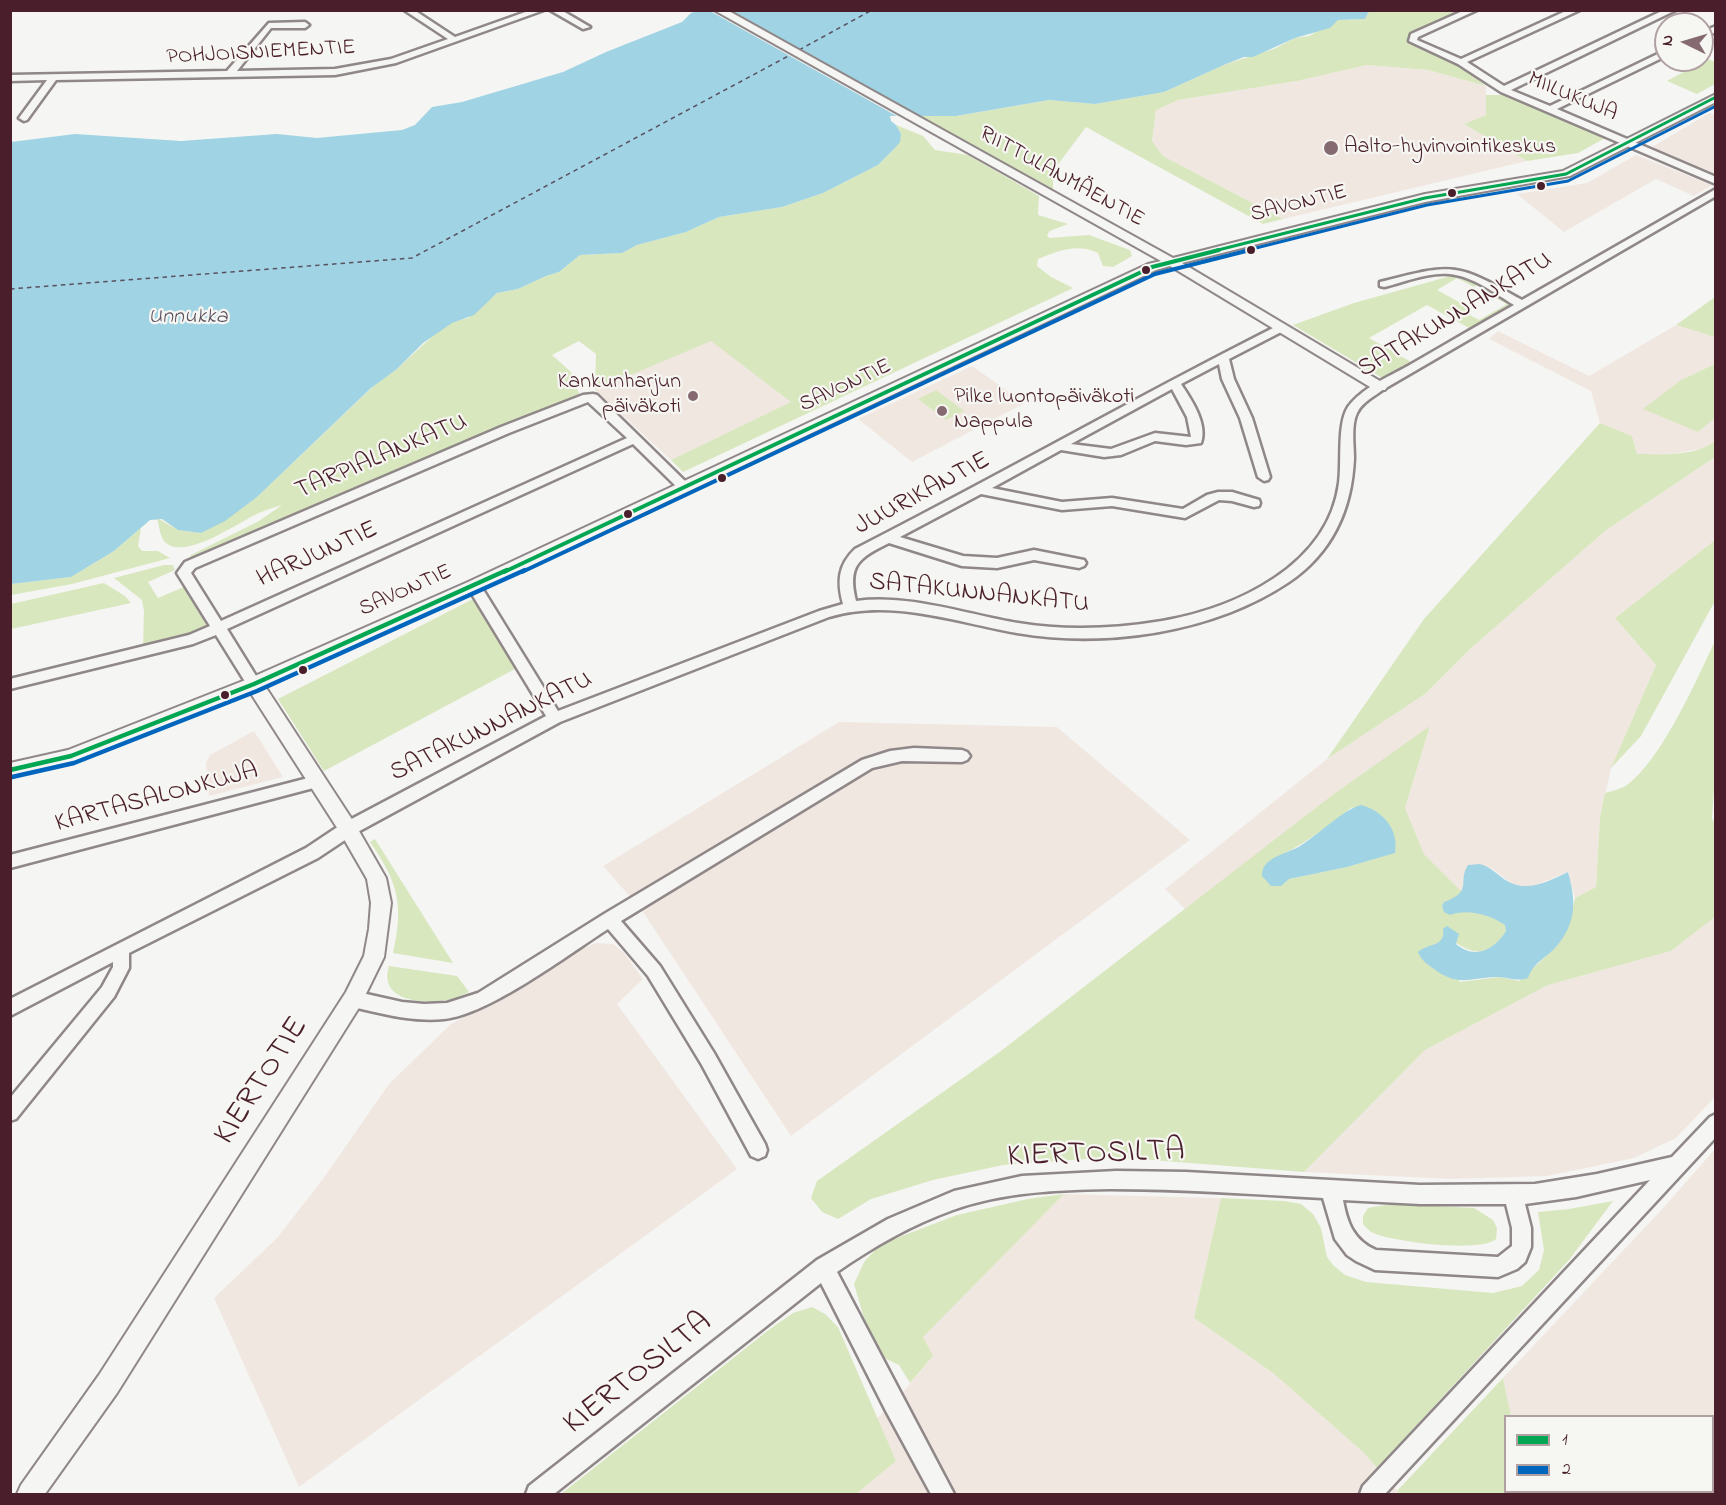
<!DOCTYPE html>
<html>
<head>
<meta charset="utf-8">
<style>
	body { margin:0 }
	#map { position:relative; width:1726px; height:1505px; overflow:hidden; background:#f5f5f3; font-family:"Indie Flower",sans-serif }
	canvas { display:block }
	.frame { position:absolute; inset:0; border:12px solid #4a1f2b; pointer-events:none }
	.legend { position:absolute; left:1504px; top:1415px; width:210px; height:78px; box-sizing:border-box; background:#f6f6f2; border:2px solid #b1a0a2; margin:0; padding:8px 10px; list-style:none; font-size:18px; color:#4a1f2b }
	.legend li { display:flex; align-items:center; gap:12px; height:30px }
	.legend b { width:30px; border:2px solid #b1a0a2 }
	.north { position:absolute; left:1654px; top:12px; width:60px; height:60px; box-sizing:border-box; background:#f6f6f2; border:2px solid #b1a0a2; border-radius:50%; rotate:275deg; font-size:16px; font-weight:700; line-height:24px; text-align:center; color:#4a1f2b }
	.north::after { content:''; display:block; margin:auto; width:21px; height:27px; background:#866a71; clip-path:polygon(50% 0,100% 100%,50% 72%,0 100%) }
</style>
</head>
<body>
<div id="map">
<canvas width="1726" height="1505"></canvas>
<div class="frame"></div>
<ul class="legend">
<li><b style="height:8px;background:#00a651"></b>1</li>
<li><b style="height:8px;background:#0065bd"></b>2</li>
</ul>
<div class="north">N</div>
</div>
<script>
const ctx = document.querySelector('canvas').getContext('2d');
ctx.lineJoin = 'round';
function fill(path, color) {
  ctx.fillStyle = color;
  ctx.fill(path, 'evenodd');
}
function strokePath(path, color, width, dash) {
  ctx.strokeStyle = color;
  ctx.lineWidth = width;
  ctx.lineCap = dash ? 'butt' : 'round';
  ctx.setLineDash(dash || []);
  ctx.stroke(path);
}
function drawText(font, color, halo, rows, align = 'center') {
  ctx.font = font + ' "Indie Flower",sans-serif';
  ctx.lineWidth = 4.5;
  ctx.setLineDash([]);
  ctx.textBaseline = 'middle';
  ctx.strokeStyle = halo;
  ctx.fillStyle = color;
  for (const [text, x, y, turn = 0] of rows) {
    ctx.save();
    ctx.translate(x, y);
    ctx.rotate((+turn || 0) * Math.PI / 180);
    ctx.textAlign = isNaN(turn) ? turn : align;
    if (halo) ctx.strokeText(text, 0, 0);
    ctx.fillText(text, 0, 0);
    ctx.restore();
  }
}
fill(new Path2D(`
	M1367,65L1428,70L1486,86V115L1464,124L1527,161L1283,219L1163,156L1152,141L1156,110L1178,100L1297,81Z
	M1709,113L1715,115V175L1652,147Z
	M1636,155L1712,185L1694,196L1656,179L1564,232L1517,194L1587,183Z
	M1676,325L1715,337V364L1681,380L1698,432L1715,418V441L1707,448L1671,454H1637L1632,436L1600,423L1591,391L1489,339L1498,331L1589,376Z
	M711,340L792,402L671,460L595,390Z
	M972,366L1025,403L912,462L858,419Z
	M1715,457V540L1615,618L1656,665L1611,769L1600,817L1596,887L1575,898L1568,872L1531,887L1514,885L1491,868L1466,882L1462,892L1424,854L1405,808L1430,727L1331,796L1186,910L1165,889L1327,759L1425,694L1469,650L1605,531Z
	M839,722L1057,727L1190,840L791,1136L641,909L603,866Z
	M254,731L283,777L209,796L206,763L210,755Z
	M1715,917V1097L1676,1138L1634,1158L1547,1176L1451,1179L1304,1172L1425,1050L1548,985L1671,951Z
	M596,943L613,944L624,953L643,979L617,1004L737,1169L299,1487L214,1298L277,1238L323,1179L389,1084L451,1024L510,994L575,952Z
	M1715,1149V1494H1528L1527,1492H1712V1416H1511L1503,1378L1665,1206Z
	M1064,1194L1221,1198L1194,1318L1273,1373L1363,1452L1400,1494H856L896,1461L876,1419L893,1404L933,1356L922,1337Z`), '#f1e7e1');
fill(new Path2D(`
	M1369,11H1466L1411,34L1408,37L1409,43L1463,68L1486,86L1428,70L1367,65L1297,81L1178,100L1156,110L1152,141L1163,156L1283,219L1263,224L1086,127L1053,171V190L939,128L920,115L956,116L1049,100L1095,104L1164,92L1226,64L1274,49L1295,38L1309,36L1337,20L1365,19Z
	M1708,59L1715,62V84L1697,94L1667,81Z
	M1486,95H1510L1607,137L1578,153L1527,161L1464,124L1486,115Z
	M896,125L923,136L935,150L968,155L1039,196L1038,215L1068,224L1050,231L1047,235L1049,238L1089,235L1130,250L1132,256L1113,267L1103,266L1098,253C1077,243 1058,251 1038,259L1037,266L1051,277L1073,288L683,472L671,460L791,402L711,341L595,390L596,354L579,341L552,355L571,372L579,394L493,429L200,556L189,559L191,555L259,521L282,505C274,507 266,510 259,513C240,521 183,563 164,541C160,536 159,525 157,518L178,530L201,533L257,497L382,378L397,369L437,332L452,322L468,318L497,293L518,289L546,276L559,272L580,255L622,253L637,245L686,232L719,217L782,207L823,193L878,165L895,148L901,134Z
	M1454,275L1477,285L1474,287L1457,278L1437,290L1472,309L1466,313L1479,320L1507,304L1482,291L1485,289L1506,300L1510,306L1471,329L1427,305L1369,338L1413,363L1384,379L1293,325L1354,303Z
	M1715,297V337L1676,325Z
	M1715,364V418L1698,432L1643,409L1681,380Z
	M936,390L964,411L946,420L918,399Z
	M1600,423L1632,436L1637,454C1662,454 1695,457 1715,441V457L1605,531L1469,650L1425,694L1327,759L1424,619Z
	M141,528L138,546L142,551H158L170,558L72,584L11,595V584L71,577L114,551Z
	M1715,540V601L1641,736L1611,768L1656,665L1615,618Z
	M164,565H173L175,570L148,582L158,598L186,586L207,626L182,637L143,648L144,611L142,600L114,578Z
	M104,583L125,596L131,603L11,629V604Z
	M475,598L515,669L324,771L278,699Z
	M1715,641L1716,758L1712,818L1716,827L1715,917L1671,951L1548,985L1425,1050L1304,1172L1114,1157L1003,1165L933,1180L871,1199L838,1219L822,1212L811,1198L817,1181L1001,1051L1331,796L1430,726L1405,808L1424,854L1462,892L1455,898L1444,902L1450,914C1467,908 1491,915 1505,925L1506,931C1485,962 1471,953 1445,936L1442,941L1436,944L1460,982L1499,977L1519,981L1556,947L1569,926L1575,898L1596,887L1600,817L1605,793C1612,791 1621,789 1627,785C1662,759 1696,681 1715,641ZM1352,807L1394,853L1347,867L1289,879L1268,862C1299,847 1326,829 1352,807Z
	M375,839L453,963L393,953C404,905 398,882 370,842Z
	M389,966L457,976L469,992C462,995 454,999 446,1000C422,1004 378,1001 389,966Z
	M1064,1194L923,1337L933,1356L910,1383L899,1365L882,1357L863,1315L854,1284L864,1262L881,1244L957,1215L1028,1199Z
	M1221,1198L1284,1201L1301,1204L1313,1214L1321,1228L1327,1257L1333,1265L1345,1275L1366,1282L1493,1293L1522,1286L1539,1270L1544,1250L1538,1212L1569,1209L1613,1201L1569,1260L1377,1468L1363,1452L1273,1373L1194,1318Z
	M1392,1204L1474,1208L1493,1220L1497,1228L1496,1239C1480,1253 1394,1242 1373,1233C1369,1231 1366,1227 1363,1224V1216L1368,1208Z
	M812,1307L825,1314L838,1327L896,1461L856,1494H561L770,1329L793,1313Z
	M1503,1378L1511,1416H1506V1492H1527L1528,1494H1400L1397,1491Z`), '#d8e7be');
fill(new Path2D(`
	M698,11H1369L1365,19L1338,20L1330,28L1295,38L1253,57H1244L1226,64L1164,92L1095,104L1049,100L956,116H890L891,121L896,125L901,134L900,142L895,148L878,165L823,193L782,207L719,217L686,232L637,245L622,253L580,255L559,272L546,276L518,289L497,293L474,315L452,323L423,343L397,369L371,388L257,497L225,521L201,533L178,530L162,519L150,520L114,551L71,577L11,584V142L75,134L181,141L277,134L317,138L402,130L415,125L432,107L462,102L563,72L606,52L682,22L691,13Z
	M1361,805C1383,811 1399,829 1395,853L1347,867L1289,879L1281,886H1271L1262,876C1262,871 1263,867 1267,863C1275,855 1290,852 1300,846C1318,835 1344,809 1361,805Z
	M1480,864C1490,867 1496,873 1504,879C1526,894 1547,882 1568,872C1576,900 1577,923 1556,947C1545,959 1534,962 1528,978C1516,982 1508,977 1496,977C1469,978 1458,987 1434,969C1427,964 1421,960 1418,952C1428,943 1446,947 1443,929L1447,926L1459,934L1456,944C1475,960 1494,950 1506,931L1505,925C1491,915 1467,908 1450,915L1444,912L1442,906L1444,902C1474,891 1457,882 1468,865Z`), '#a0d3e3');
fill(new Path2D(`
	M710,11H727L921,118L902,119Z`), '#f5f5f3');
strokePath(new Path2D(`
	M799,50L872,10
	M10,289L412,258L792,54`), '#595160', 1.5, [4.5, 4]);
const minor = new Path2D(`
	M404,10H414L455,37L531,10H544L396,63L335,75L56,80L27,120L24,121L19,118L47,80L10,81L11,75L227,71L269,23L305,22L309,25L305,28H271L237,71L335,69L391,59L448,39Z
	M550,10H561L590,27L583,29Z
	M1465,10H1477L1418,37L1417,40L1461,59L1568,10H1580L1467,62L1504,86L1664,10H1676L1511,90L1550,106L1666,50V56L1557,109L1716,177V184L1501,92L1458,64L1409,41L1411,34Z
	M1716,26V32L1702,38V32Z
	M1716,189V196L1384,389C1375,396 1362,402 1357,413C1351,425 1354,445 1354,458C1352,509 1332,553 1289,582C1213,633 1106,648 1017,633C955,622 891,598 829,617L560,722L354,834L318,858L129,953V968L114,997L16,1119L10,1121V1098L102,987L113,967V962L10,1016V999L306,848L342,824L546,716L467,586L469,583H479L558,711L819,611L843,604C837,582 838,565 855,549C998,476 1136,397 1277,326H1285V330L1229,359L1234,379L1252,418L1270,477L1268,480L1264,481L1258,477L1240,418L1222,379L1219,364L1181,384C1191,399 1208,424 1201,443L1186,445L1155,441L1121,455L1104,457L1061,450L992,488L1062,502L1112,498L1183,509L1207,495L1218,492H1232L1259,500L1260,503L1259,506L1254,507L1232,501L1219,500L1185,518L1112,506L1062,510L981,494L900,537L963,556L997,558L1034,550L1084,560L1086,563L1084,566L1079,568L1034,560L997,568L962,566L889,543C859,558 847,565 856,601C910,594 965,614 1018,623C1065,631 1114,629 1162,621C1236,608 1328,566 1339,483C1342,462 1337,424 1348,407C1362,388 1388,377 1408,366C1443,346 1478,325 1514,305C1494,293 1473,276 1449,274C1428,272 1405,282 1384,287L1380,286V282C1454,263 1455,262 1522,300ZM1172,389L1187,417L1191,437L1155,433L1111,449L1071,444Z
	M593,394L597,395L688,484L690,487L688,490H680L633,444L227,629L261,684L254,689L249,688L216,635L193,644L10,689V679L189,635L210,626L177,573L185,562L501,427L583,395ZM588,402L627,438L221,621L191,573L195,568L509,433Z
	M914,748L962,750L967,752L970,756L967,760L962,762L902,761L872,768L621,921L660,966L714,1053L765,1144L767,1150L765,1156L758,1159L751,1156L702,1065L648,976L608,929C569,954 488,1015 444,1019C412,1022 383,1014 353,1007L347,1004L344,999L347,994L353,991L402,1002L424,1004L447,1003L478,993L604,914L862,760L890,751Z
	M316,776L321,778L324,782L321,786L10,868V855Z
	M1716,1114V1137L1385,1494H1360L1363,1486L1650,1180L1576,1197L1525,1204L1531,1228V1247L1525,1262L1517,1269L1498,1277L1375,1270L1356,1261L1347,1255L1335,1239L1323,1198C1252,1194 1181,1189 1110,1189C1057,1190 1003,1192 953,1210C911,1225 873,1247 837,1272L954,1494H931L886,1411L821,1283L554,1494H526L529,1486L817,1260L888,1219L954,1191L1022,1176L1116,1171L1186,1172L1420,1185L1535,1184L1597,1174L1672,1157L1710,1117ZM1343,1200L1420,1204H1506L1512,1228V1246L1498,1257L1376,1250C1353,1240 1347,1222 1343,1200Z`);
const tertiary = new Path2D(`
	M714,10H727L1173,258L1425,194L1563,171L1716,94V102L1570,176L1425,202L1182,263L1385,384L1387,387L1385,390H1375L1170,266L1156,270L480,590L265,686L355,824L386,878L391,903L384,957L360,1006L117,1393L45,1494H17L21,1485L99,1375L346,992L364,956L369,929L371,903L367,879L341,834L250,692L77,761L10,777V763L68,750L248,679L468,582L1148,264L1161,261Z`);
strokePath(minor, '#8f8788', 5);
strokePath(tertiary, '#8f8788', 4);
fill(minor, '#f5f5f3');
fill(tertiary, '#f5f5f3');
strokePath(new Path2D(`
	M1214,251L1425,198L1566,174L1716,97`), '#00a651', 3);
strokePath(new Path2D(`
	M504,572L1152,267L1219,250`), '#00a651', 4);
strokePath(new Path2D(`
	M10,770L71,756L254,684L507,570`), '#00a651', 4.5);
strokePath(new Path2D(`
	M1244,251L1427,205L1568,181L1716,106`), '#0065bd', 3);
strokePath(new Path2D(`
	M522,572L1155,274L1250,250`), '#0065bd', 4);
strokePath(new Path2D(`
	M12,777L74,763L257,691L525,570`), '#0065bd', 4.5);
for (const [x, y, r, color] of [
	[1331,148,8,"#866a71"],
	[1541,186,5,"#4a1f2b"],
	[1452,193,5,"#4a1f2b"],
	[1251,250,5,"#4a1f2b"],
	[1146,270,5,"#4a1f2b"],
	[693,396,6,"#866a71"],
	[942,411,6,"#866a71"],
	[722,478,5,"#4a1f2b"],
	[628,514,5,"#4a1f2b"],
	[303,670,5,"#4a1f2b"],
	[225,695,5,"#4a1f2b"]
]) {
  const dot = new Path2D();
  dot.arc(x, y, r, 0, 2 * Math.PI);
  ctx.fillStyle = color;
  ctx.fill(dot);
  strokePath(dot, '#f6f6f2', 2);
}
drawText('22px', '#4a1f2b', '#f6f6f2', [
	["POHJOISNIEMENTIE",261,54,-3],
	["MIILUKUJA",1572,98,23],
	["RIITTULANMÄENTIE",1061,178,29],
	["SAVONTIE",1299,205,-14],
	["SAVONTIE",846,387,-25],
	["SAVONTIE",406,592,-24]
]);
drawText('22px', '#4a1f2b', '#f6f6f2', [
	["Aalto-hyvinvointikeskus",1344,148],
	["Kankunharjun",681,383,"right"],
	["päiväkoti",681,408,"right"],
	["Pilke luontopäiväkoti",954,398],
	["Nappula",954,423]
], 'left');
drawText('italic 22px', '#595160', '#f6f6f2', [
	["Unnukka",188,318]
]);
drawText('26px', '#4a1f2b', '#f6f6f2', [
	["SATAKUNNANKATU",1456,316,-31],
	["TARPIALANKATU",382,458,-23],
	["JUURIKANTIE",923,495,-28],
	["HARJUNTIE",318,556,-24],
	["SATAKUNNANKATU",979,595,6],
	["SATAKUNNANKATU",492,728,-26],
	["KARTASALONKUJA",157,799,-15]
]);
drawText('32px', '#4a1f2b', '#f6f6f2', [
	["KIERTOTIE",263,1082,-57],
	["KIERTOSILTA",1096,1156,-2],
	["KIERTOSILTA",639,1375,-38]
]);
</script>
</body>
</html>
